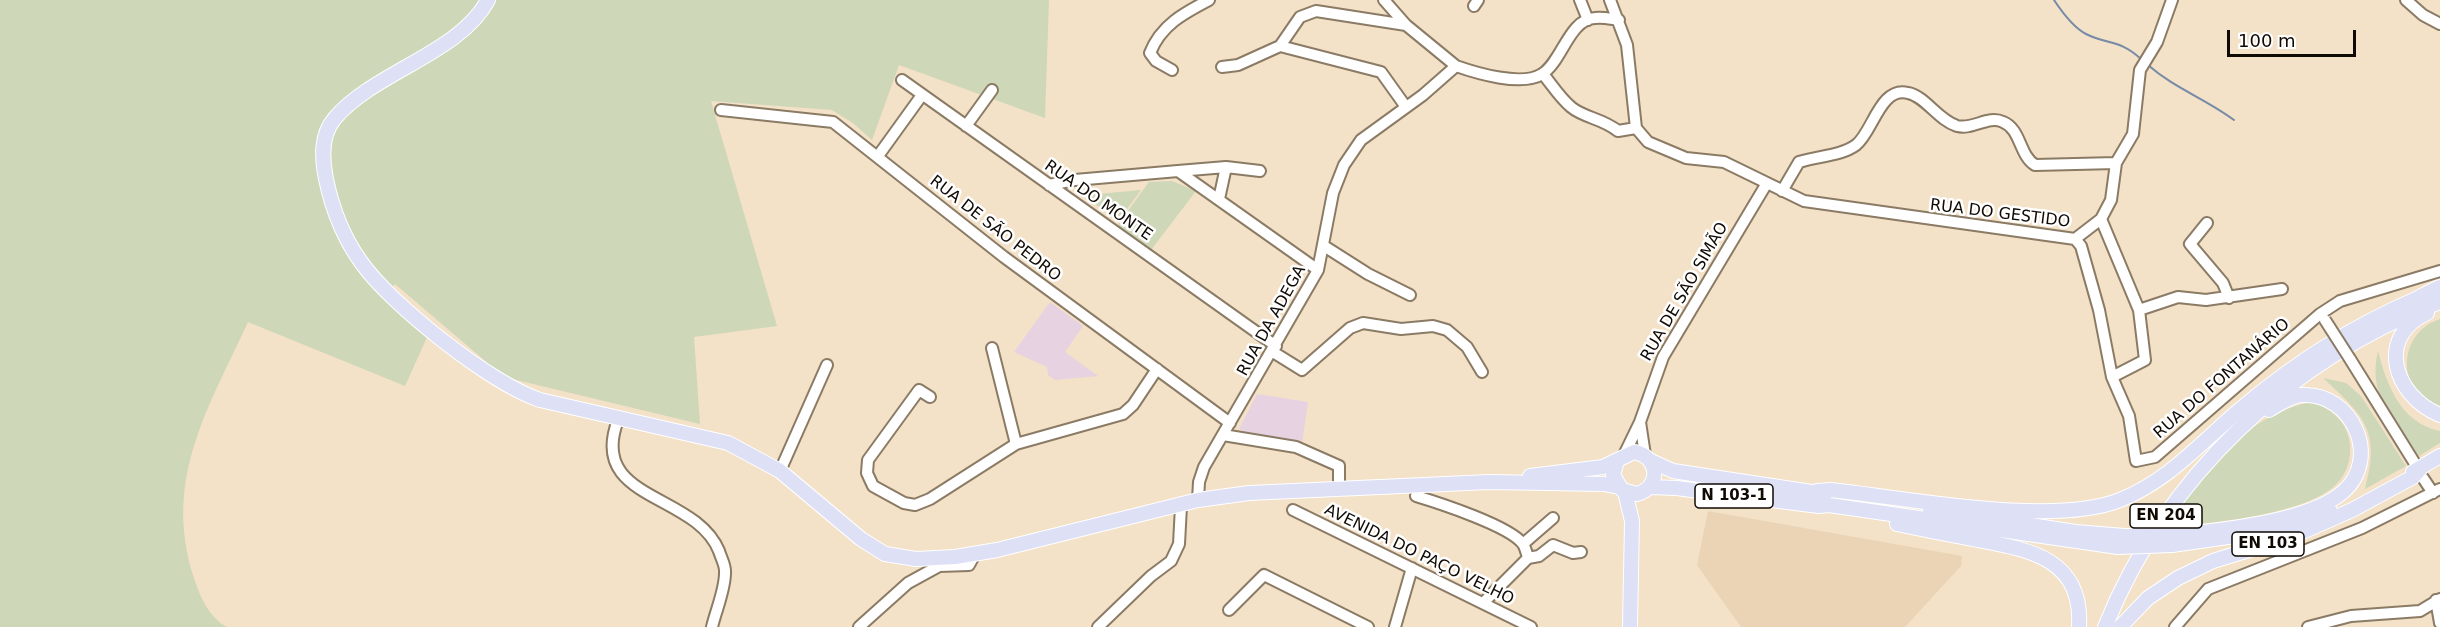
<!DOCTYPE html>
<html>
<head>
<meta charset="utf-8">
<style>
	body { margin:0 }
	#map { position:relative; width:2440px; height:627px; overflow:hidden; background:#f3e1c8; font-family:"DejaVu Sans",sans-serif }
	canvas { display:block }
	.scale { position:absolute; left:2227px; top:30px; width:129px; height:27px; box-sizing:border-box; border:3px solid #100a04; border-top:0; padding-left:8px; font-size:18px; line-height:21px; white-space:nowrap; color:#100a04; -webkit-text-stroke:4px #fff; paint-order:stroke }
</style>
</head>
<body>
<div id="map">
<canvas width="2440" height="627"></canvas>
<div class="scale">100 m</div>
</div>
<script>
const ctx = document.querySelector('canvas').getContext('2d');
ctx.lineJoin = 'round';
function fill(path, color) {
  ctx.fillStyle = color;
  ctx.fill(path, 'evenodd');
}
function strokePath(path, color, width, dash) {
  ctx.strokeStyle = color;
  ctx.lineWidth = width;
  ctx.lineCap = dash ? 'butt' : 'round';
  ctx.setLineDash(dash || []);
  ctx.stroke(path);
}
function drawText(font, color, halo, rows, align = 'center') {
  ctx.font = font + ' "DejaVu Sans",sans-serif';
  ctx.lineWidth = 5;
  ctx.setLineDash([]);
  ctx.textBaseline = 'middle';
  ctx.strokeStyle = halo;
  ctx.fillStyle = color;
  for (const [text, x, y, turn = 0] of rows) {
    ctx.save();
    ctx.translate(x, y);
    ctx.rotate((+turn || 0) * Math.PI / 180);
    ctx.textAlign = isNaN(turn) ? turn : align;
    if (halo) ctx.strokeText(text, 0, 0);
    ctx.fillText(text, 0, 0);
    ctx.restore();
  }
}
fill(new Path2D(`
	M1708,511L1962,556L1961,566L1905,627H1741L1697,565Z`), '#ebd4b5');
fill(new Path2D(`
	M1050,302L1083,326L1065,352L1098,376L1055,380L1048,375L1047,367L1014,352Z
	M1257,394L1308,402L1302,443L1257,436L1252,432L1251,435L1239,429Z`), '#e7d2e1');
fill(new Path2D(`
	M0,0H1049L1045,118L899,65L872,140L853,123L832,110L711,101L777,326L694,337L700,424L504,377L395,284L384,296L429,333L405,386L248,322C209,407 163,478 193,575C199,594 208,617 227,627H0Z
	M1172,181L1196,191L1151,250L1117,226L1149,182Z
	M1141,190L1118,221L1083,195H1088Z
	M2440,319V406C2395,393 2397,333 2440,319Z
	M2378,351C2387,386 2401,423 2440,431V443L2419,456C2394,420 2367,397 2378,351Z
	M2323,378L2346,383L2361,396L2406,466L2365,489C2381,430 2364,416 2323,378Z
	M2312,402C2330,408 2345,420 2349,439C2353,459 2346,479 2328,491C2295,514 2211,525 2171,525C2199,471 2250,413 2312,402Z`), '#ced7b8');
strokePath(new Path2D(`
	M2054,0C2062,12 2074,28 2086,34C2108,45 2119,39 2141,59
	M2148,65C2174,88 2206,99 2234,120`), '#778aa6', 2);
const minor = new Path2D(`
	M1384,0L1406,25L1456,66
	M1580,0L1588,20
	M1610,0L1627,45L1636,128L1648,142L1686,158L1724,162L1804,201L2075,239L2101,219L2111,200L2116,163L2133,134L2140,70L2157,42L2172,0
	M2406,0L2423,15L2440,24
	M1474,6L1478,0
	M1280,46L1300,17L1316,11L1406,25
	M1222,67L1238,65L1280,46L1381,72L1406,107
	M1172,70L1156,61L1150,53C1161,25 1184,13 1209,0
	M1543,74C1552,85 1560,98 1571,107C1584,118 1602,118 1618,131L1636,128
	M902,80L1276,346
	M721,110L833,122L1004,257L1230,423
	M966,126L992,90
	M878,156L922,95
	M1226,167L1260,171
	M1178,171L1226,167L1219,199
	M1049,185L1075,180L1178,171L1318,270
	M1782,191L1799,162C1817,156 1841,156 1856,145C1873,132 1880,86 1908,93C1925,96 1938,120 1957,126C1973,130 1988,115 2003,122C2021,129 2019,155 2035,165L2116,163
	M2101,219L2139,310L2145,360L2112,377
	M2207,223L2190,244L2223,283L2229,298
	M2075,239L2081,246L2099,310L2112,377L2129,416L2136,461L2155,457L2320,314L2340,301L2440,271
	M1324,246L1368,274L1410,295
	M2139,310L2178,297L2206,300L2282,289
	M992,348L1016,444
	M1273,352L1302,370L1350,328L1363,323L1401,329L1433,326L1447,330L1467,347L1482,372
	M2350,359L2414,462
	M930,397L919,390L868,460L867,473L873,486L904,503L915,505L930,499L1016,444L1123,414L1133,405L1157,369
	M618,420C587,501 695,492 719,551C721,558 726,566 725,573C725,590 716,610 712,627
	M1640,422L1645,455
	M1223,435L1296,447L1339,466V488
	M1624,455L1640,422L1663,357L1767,183
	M780,471L827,365
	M2423,478L2433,493
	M1416,496C1439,503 1510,526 1523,544C1525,547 1527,554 1528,558
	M1198,500L1199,482L1204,467L1318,270L1333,193L1344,165L1361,140L1423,95L1456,66C1476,73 1522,87 1542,74C1562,62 1569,19 1595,18C1603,17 1611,19 1619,20
	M1293,510L1531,627
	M1523,544L1553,518
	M2436,600L2440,623
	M1483,603L1528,558L1539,556L1553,545L1573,553L1581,552
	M1229,610L1264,575L1368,627
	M859,627L908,583L939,566L969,565L975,554
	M1098,627L1151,576L1171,561L1179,544L1181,506
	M1395,627L1412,568
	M2175,627L2208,589L2362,528L2440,489
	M2308,627L2351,616L2420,611L2440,599`);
const major = new Path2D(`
	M488,0C460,53 374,72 335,118C320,135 322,159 326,179C332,208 343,237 361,262C390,304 491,384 540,400L728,443L780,471L861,539L885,554L916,559L955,557L997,550L1198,500L1249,493L1489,482L1604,484L1619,487
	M2427,313C2376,336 2393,396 2440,415
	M1651,461L1673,471L1825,494
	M2413,472L2440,456
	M1530,476L1603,467L1634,452C1659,456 1662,487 1637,494L1622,490L1613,475L1617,461
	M1650,487L1676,488L1819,506L1829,505L2118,547
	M1817,491L1831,490C1906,498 2052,527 2120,500C2170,480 2202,441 2243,407C2295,363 2353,326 2416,299C2424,295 2432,290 2440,287
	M1625,492L1632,521L1630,627
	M1930,510L2076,532L2124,536
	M1897,524C1924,530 1951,535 1978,540C2031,550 2083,559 2079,627
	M2176,535C2221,530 2308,522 2343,492C2382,458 2352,392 2302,395C2290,396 2279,404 2269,410
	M2172,545L2270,531L2330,511
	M2105,627C2166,476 2289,360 2440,302
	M2120,627L2148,598L2178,578L2213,561L2291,537L2352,510L2413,477L2421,468`);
strokePath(minor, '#8b7b65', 14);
strokePath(major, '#fff', 16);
strokePath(minor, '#fff', 10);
strokePath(major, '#dee0f6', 14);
const minorBridge = new Path2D(`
	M2325,320L2350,359`);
const majorBridge = new Path2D(`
	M2124,536L2176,535
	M2118,547L2172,545`);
strokePath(minorBridge, '#8b7b65', 14, []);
strokePath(majorBridge, '#fff', 16, []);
strokePath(minorBridge, '#fff', 10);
strokePath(majorBridge, '#dee0f6', 14);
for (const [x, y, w] of [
	[1734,496,78],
	[2166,516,72],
	[2268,544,72]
]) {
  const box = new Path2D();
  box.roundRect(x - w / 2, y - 12, w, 24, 4.5);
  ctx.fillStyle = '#fff';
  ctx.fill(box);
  strokePath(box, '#100a04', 1.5);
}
drawText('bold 15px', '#100a04', null, [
	["N 103-1",1734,496],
	["EN 204",2166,516],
	["EN 103",2268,544]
]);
drawText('16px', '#100a04', '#fff', [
	["RUA DO MONTE",1098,201,35],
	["RUA DO GESTIDO",2000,214,7],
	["RUA DE SÃO PEDRO",995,229,38],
	["RUA DE SÃO SIMÃO",1685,292,-60],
	["RUA DA ADEGA",1272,321,-61],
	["RUA DO FONTANÁRIO",2222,379,-41],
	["AVENIDA DO PAÇO VELHO",1419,555,26]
]);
</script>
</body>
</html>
